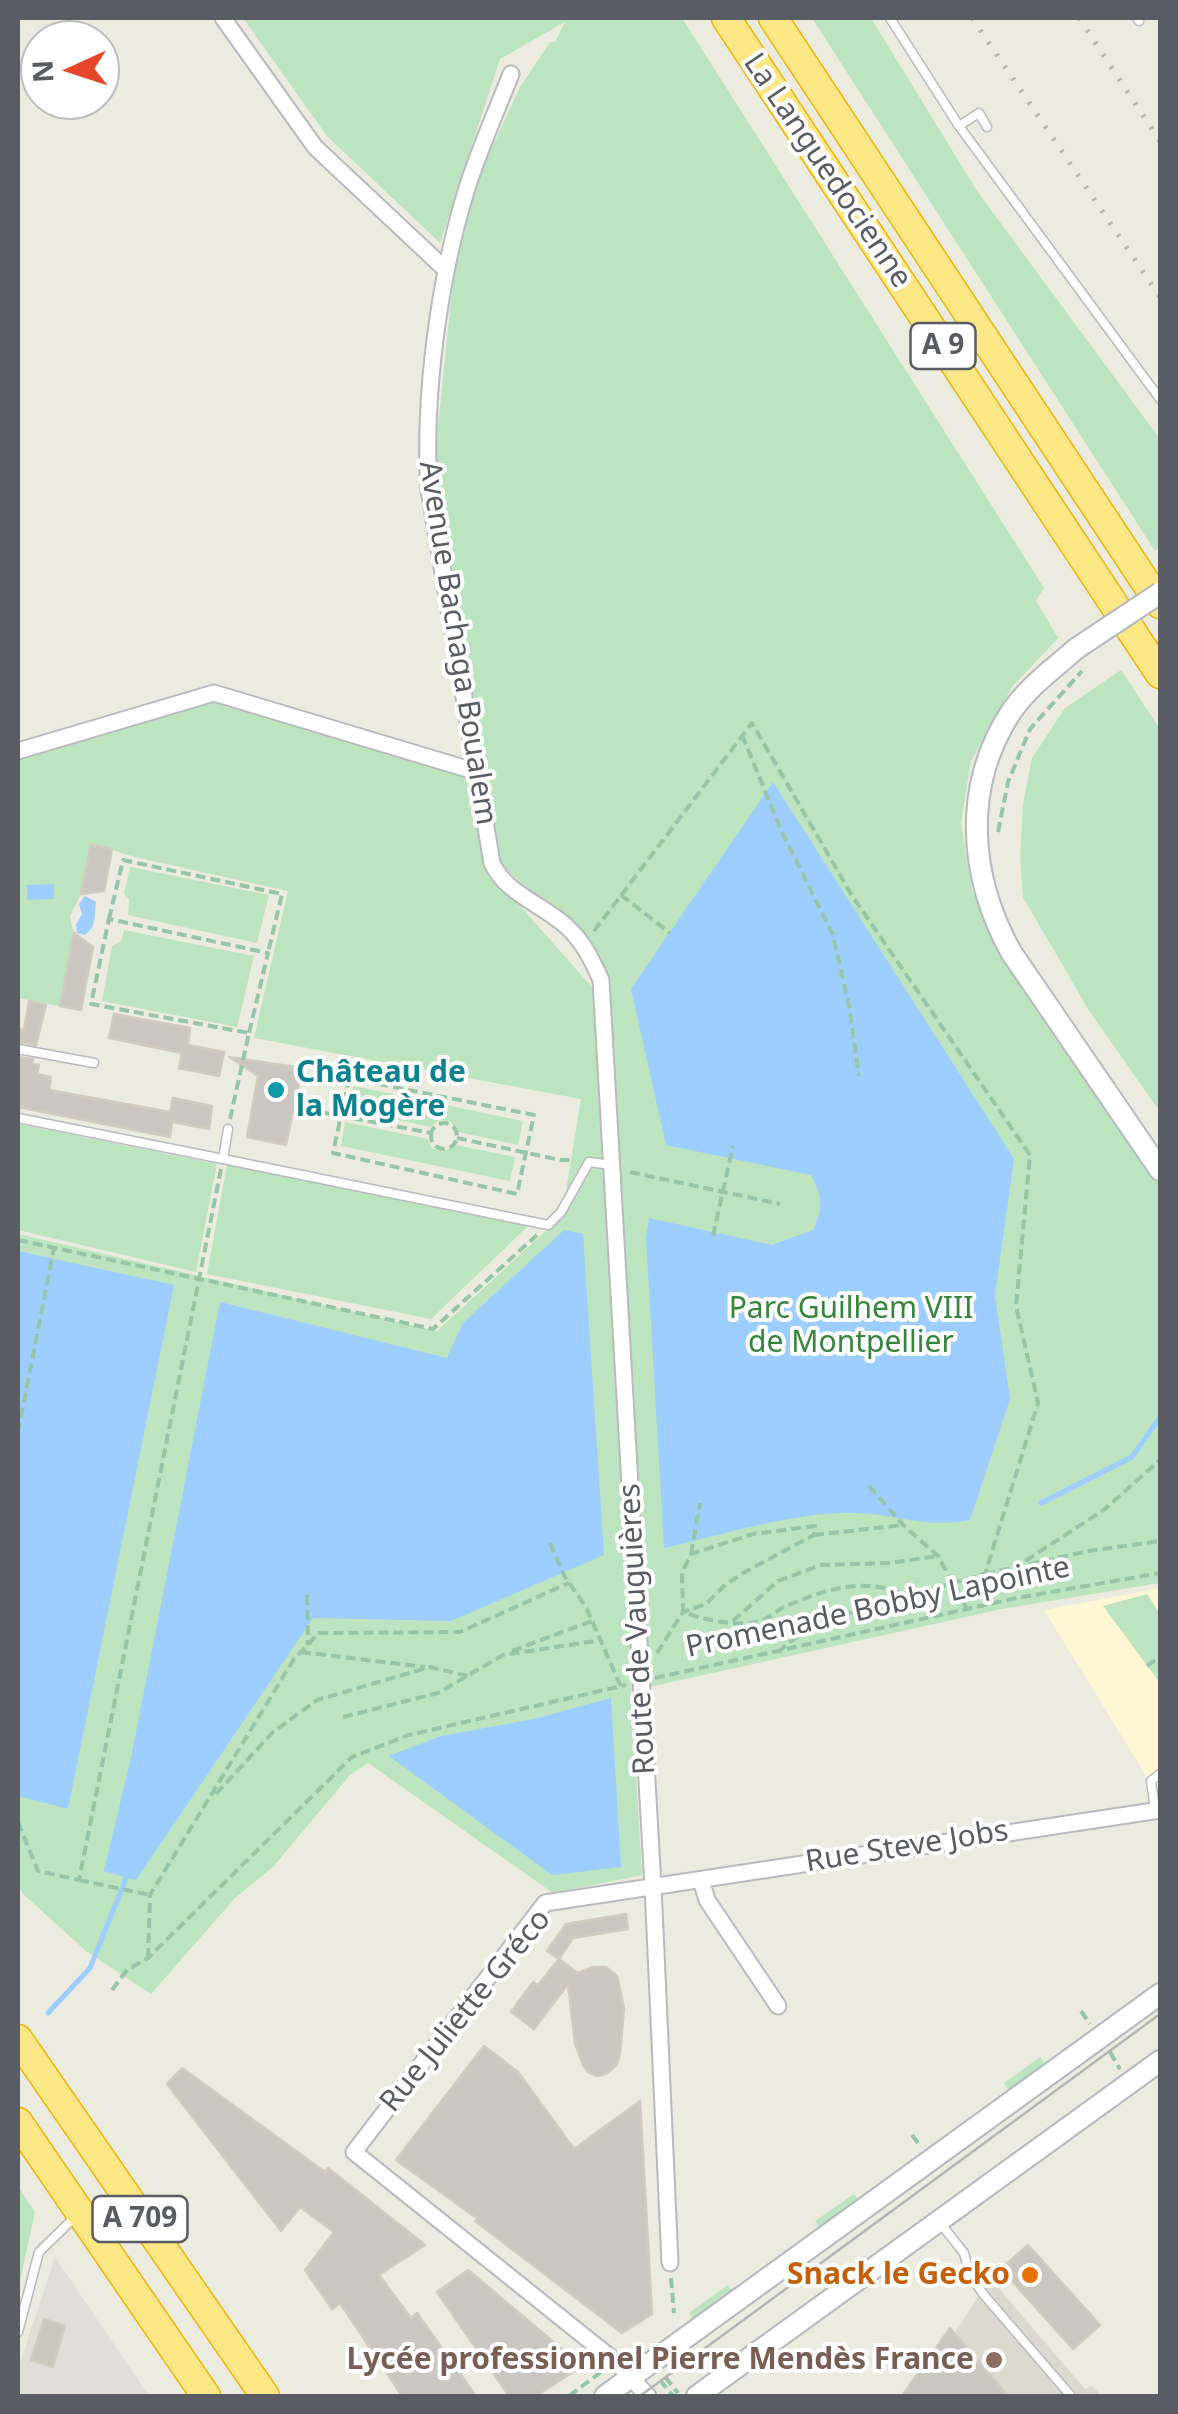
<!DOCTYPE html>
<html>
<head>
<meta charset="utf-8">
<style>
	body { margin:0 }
	#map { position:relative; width:1178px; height:2414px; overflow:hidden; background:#ecebe0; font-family:"Noto Sans",sans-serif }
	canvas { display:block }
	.frame { position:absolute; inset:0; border:20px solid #595c62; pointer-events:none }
	.north { position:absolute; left:20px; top:20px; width:100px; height:100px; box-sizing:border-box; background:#fff; border:2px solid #bdbec0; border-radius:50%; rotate:267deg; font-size:28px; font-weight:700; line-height:40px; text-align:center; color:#595c62 }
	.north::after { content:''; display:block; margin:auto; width:35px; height:45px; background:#e8462b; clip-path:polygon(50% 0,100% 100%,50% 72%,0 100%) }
</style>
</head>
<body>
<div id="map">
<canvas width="1178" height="2414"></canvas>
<div class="frame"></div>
<div class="north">N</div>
</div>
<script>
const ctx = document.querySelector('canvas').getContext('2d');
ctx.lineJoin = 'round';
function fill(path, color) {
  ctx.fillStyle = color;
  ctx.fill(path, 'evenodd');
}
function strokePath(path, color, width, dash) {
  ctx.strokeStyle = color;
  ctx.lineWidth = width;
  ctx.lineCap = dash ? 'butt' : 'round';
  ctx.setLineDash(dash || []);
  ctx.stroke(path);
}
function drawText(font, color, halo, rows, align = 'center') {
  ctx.font = font + ' "Noto Sans",sans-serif';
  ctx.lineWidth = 8;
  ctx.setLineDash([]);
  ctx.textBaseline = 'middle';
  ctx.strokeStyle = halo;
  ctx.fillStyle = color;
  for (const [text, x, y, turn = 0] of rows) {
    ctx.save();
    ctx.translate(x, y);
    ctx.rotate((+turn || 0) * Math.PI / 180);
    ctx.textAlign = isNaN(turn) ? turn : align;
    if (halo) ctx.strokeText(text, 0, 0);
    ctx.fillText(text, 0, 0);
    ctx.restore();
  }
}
fill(new Path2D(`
	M1160,1588V1798L1044,1610Z`), '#fdf7d4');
fill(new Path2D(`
	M55,2257L149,2396H18V2369Z`), '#e0ded8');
fill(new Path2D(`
	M990,2278L1085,2389L1092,2386L1102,2396H902L950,2329L955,2333Z`), '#dcdacf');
fill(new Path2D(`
	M243,18H682L1044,588L1036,601L1058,638L1012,687L971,761L961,823L972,891L1003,951L1160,1185V1583L1002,1609L631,1691L642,1875L553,1893L368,1763L350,1775L273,1867L235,1898L151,1994L87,1952L23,1894L18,1885V1234L437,1331L562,1216L581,1099L254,1038L288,891L135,857L92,844L81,894L70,916L74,936L60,1006L18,998V751L214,693L471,770L473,817L492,874L598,994L599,991L574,948L581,935L499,863L481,766L439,500L436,446L454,272L479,175L520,87L550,42H555L565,22L500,59L440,243L327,136Z
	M812,18H871L977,191L1160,439V547L1155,551Z
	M1121,670L1160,729V1112L1088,1009L1023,897L1020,858L1023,804L1032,758L1065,708Z
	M130,867L269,895L257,943L128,915L129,899L124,894Z
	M124,930L254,956L237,1027L102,1001L112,946L121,941Z
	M354,1086L523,1121L518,1145L458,1132L450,1121L438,1120L431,1127L348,1109Z
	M345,1122L428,1139L432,1148L443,1152L455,1145L515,1157L510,1181L341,1146Z
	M18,1124L217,1164L196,1272L18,1230Z
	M227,1165L528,1226L431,1319L207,1274Z
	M1147,1594L1160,1614V1683L1103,1606Z
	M1040,2057L1048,2069L1012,2095L1004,2083Z
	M18,2186L35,2212L18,2290Z
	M854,2194L861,2204L822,2231L815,2221Z
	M728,2285L735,2295L696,2323L689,2313Z`), '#bce4bf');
fill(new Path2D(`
	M773,782L1014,1159L995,1295L1010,1399L970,1520C926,1530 884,1510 839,1513C781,1516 721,1535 664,1548L646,1238L649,1218L772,1245L813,1230C823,1209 823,1196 811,1175L666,1145L631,989Z
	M54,884V899L27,900V885Z
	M85,896L96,902C94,918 97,925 85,935L77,933L76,925L82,914L79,904Z
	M564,1230L583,1234L604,1555L451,1621L313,1618L136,1880L104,1871L132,1753L220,1302L447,1358L463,1323Z
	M18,1251L174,1285L68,1809L18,1796Z
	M611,1698L621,1867L552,1875L389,1756L441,1736L534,1719Z`), '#9eceff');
strokePath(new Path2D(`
	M1041,1503L1132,1457L1160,1417
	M48,2013L90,1968L127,1876`), '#9eceff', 5);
const building = new Path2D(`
	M91,844L112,849L104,891L81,894Z
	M74,933L93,947L81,1010L60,1006Z
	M29,1001L46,1005L36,1045L18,1042V1029H24Z
	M114,1014L190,1028L188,1045L224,1052L219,1076L179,1068L182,1053L109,1038Z
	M18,1057L33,1059L32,1064L39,1065L37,1074L51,1077L49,1090L170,1112L173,1098L212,1106L209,1129L172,1122L170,1137L18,1107Z
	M229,1057L302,1068L286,1145L247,1137L258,1076Z
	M626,1914L628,1929L573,1938L559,1959L547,1951L566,1924Z
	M559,1959L578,1973L593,1967H606L617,1976L624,2008L620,2054L616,2066L606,2074L597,2076L588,2072L583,2065L575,2043L568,1984L534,2029L511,2012L533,1982L538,1985Z
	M484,2046L518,2072L574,2149L640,2101L652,2314L622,2333L475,2221L478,2219L396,2160Z
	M182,2068L325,2172L328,2168L425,2245L379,2275L411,2318L417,2313L476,2396H402L340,2303L332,2309L305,2270L334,2232L300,2207L281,2231L167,2084Z
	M1028,2245L1100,2325L1073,2349L1001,2269Z
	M468,2270L582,2366L536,2396H509L437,2292Z
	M44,2319L65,2326L53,2367L31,2360Z
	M950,2328L1008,2396H902Z`);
fill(building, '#c9c7c0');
strokePath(building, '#d1ccbf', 2.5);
const lane = new Path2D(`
	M890,18L959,126
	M1137,18L1139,21
	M987,127L979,113L959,126L1160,399
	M18,1049L94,1063
	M18,1118L223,1159
	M228,1129L223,1159L548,1225L561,1212L589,1162L611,1165
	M1155,1809L1151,1781L1160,1774
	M940,2223L964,2253L970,2275L984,2295L1071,2396
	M18,2332L39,2252L75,2217`);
const street = new Path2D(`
	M223,18L315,147L446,270
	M511,74C496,112 479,150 467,188C439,278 423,397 429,490L492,863C505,893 543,905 566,926C583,941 592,960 601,980L653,1886L670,2263
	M18,751L214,693L474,771
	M701,1880L707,1900L778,2006
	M648,2396L615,2361L354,2152L545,1903L1160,1810`);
const secondary = new Path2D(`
	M1077,648C1054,668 1028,687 1011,712C962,787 969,876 1011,952L1160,1170
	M605,2396L1160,1994
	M697,2396L1160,2061`);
const highway = new Path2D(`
	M726,18L1160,674
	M773,18L1160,604
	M18,2039L265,2396
	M18,2122L206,2396`);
strokePath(lane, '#b8bac0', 11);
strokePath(street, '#b8bac0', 19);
strokePath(secondary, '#b6b9bf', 24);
strokePath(highway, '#ecb301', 31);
strokePath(new Path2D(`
	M742,735L781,830L833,935L849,1006L859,1076
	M998,832L1008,782L1030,729L1082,671
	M621,895L670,933
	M109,919L123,860L282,894L268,953
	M594,931L752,723L851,894L1030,1155L1016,1306L1038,1403L985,1574L907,1596
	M349,1078L534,1115L517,1194L333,1153Z
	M294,1107L431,1133
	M230,1119L249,1033L91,1004L109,919L268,953L249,1033
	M431 1136a13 13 0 1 1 26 0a13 13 0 1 1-26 0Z
	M457,1138L560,1160H575
	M630,1172L780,1204
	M713,1236L733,1146
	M18,1240L433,1329L537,1235
	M18,1432L54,1248
	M869,1486L903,1525L938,1556L967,1609
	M814,1535L903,1525
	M550,1543L565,1577L586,1607L621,1687
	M691,1554L700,1503
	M1013,1569L1105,1509L1160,1460
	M985,1574L1089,1551L1160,1541
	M307,1595L308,1645
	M733,1621L778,1581L821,1565L890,1563L938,1556
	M512,1651L592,1621
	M301,1652L425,1667
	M657,1653L683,1612L706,1604L725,1585L743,1573L814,1535L815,1526L753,1534L691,1554L682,1573L683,1612C704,1620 738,1627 760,1621C767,1619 774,1613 780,1609C821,1590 865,1575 907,1596C863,1610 809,1619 777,1654
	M1147,1666L1160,1656
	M655,1678L1017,1598L1160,1573
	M343,1717L438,1693L503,1655L602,1640
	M216,1794L272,1733L317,1700L430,1667L468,1676
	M18,1822L38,1871L79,1880L221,1169
	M79,1880L150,1895
	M148,1958L150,1895L294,1659L319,1633L460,1632L569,1583
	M112,1990L127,1970L148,1958L352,1757L409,1735L626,1685
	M1081,2011L1090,2024
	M1110,2052L1120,2069
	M912,2135L921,2147
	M671,2278L674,2313
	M665,2377L678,2393
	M660,2380L673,2396
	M569,2396L601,2372`), '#96c5a7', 4, [10, 5]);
strokePath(lane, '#fff', 8);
strokePath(street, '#fff', 15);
strokePath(secondary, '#fff', 20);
strokePath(highway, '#fce787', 28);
strokePath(new Path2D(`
	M640,2396L1160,2014`), '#b4b5b5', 2.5);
strokePath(new Path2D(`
	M972,18L1160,297
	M1079,18L1160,141`), '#b4b5b5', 5, [2.5, 12]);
const secondaryBridge = new Path2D(`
	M1077,648L1160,593`);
strokePath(secondaryBridge, '#b6b9bf', 24, []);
strokePath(secondaryBridge, '#fff', 20);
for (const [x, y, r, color] of [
	[276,1090,10,"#0f9aa8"],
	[1030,2275,10,"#e8710a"],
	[994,2360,10,"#8d6e63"]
]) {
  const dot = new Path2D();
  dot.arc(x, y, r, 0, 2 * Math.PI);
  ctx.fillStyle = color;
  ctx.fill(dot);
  strokePath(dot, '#fff', 4);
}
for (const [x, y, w] of [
	[943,346,65],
	[140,2219,95]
]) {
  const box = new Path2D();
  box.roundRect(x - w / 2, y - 23, w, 46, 8);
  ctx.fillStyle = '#fff';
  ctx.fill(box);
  strokePath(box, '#595c62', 2.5);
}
drawText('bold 28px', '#595c62', null, [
	["A 9",943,346],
	["A 709",140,2219]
]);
drawText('30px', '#595c62', '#fff', [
	["La Languedocienne",827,171,56],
	["Avenue Bachaga Boualem",457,643,81],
	["Promenade Bobby Lapointe",878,1608,-12],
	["Route de Vauguières",638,1629,-93],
	["Rue Steve Jobs",907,1847,-9],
	["Rue Juliette Gréco",466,2011,-51]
]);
drawText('bold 30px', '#0d838f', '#fff', [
	["Château de",296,1073],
	["la Mogère",296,1107]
], 'left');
drawText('30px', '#35853e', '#fff', [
	["Parc Guilhem VIII",851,1309],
	["de Montpellier",851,1343]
]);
drawText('bold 30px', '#c56008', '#fff', [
	["Snack le Gecko",1010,2275]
], 'right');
drawText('bold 30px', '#785e54', '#fff', [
	["Lycée professionnel Pierre Mendès France",974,2360]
], 'right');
</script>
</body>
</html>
